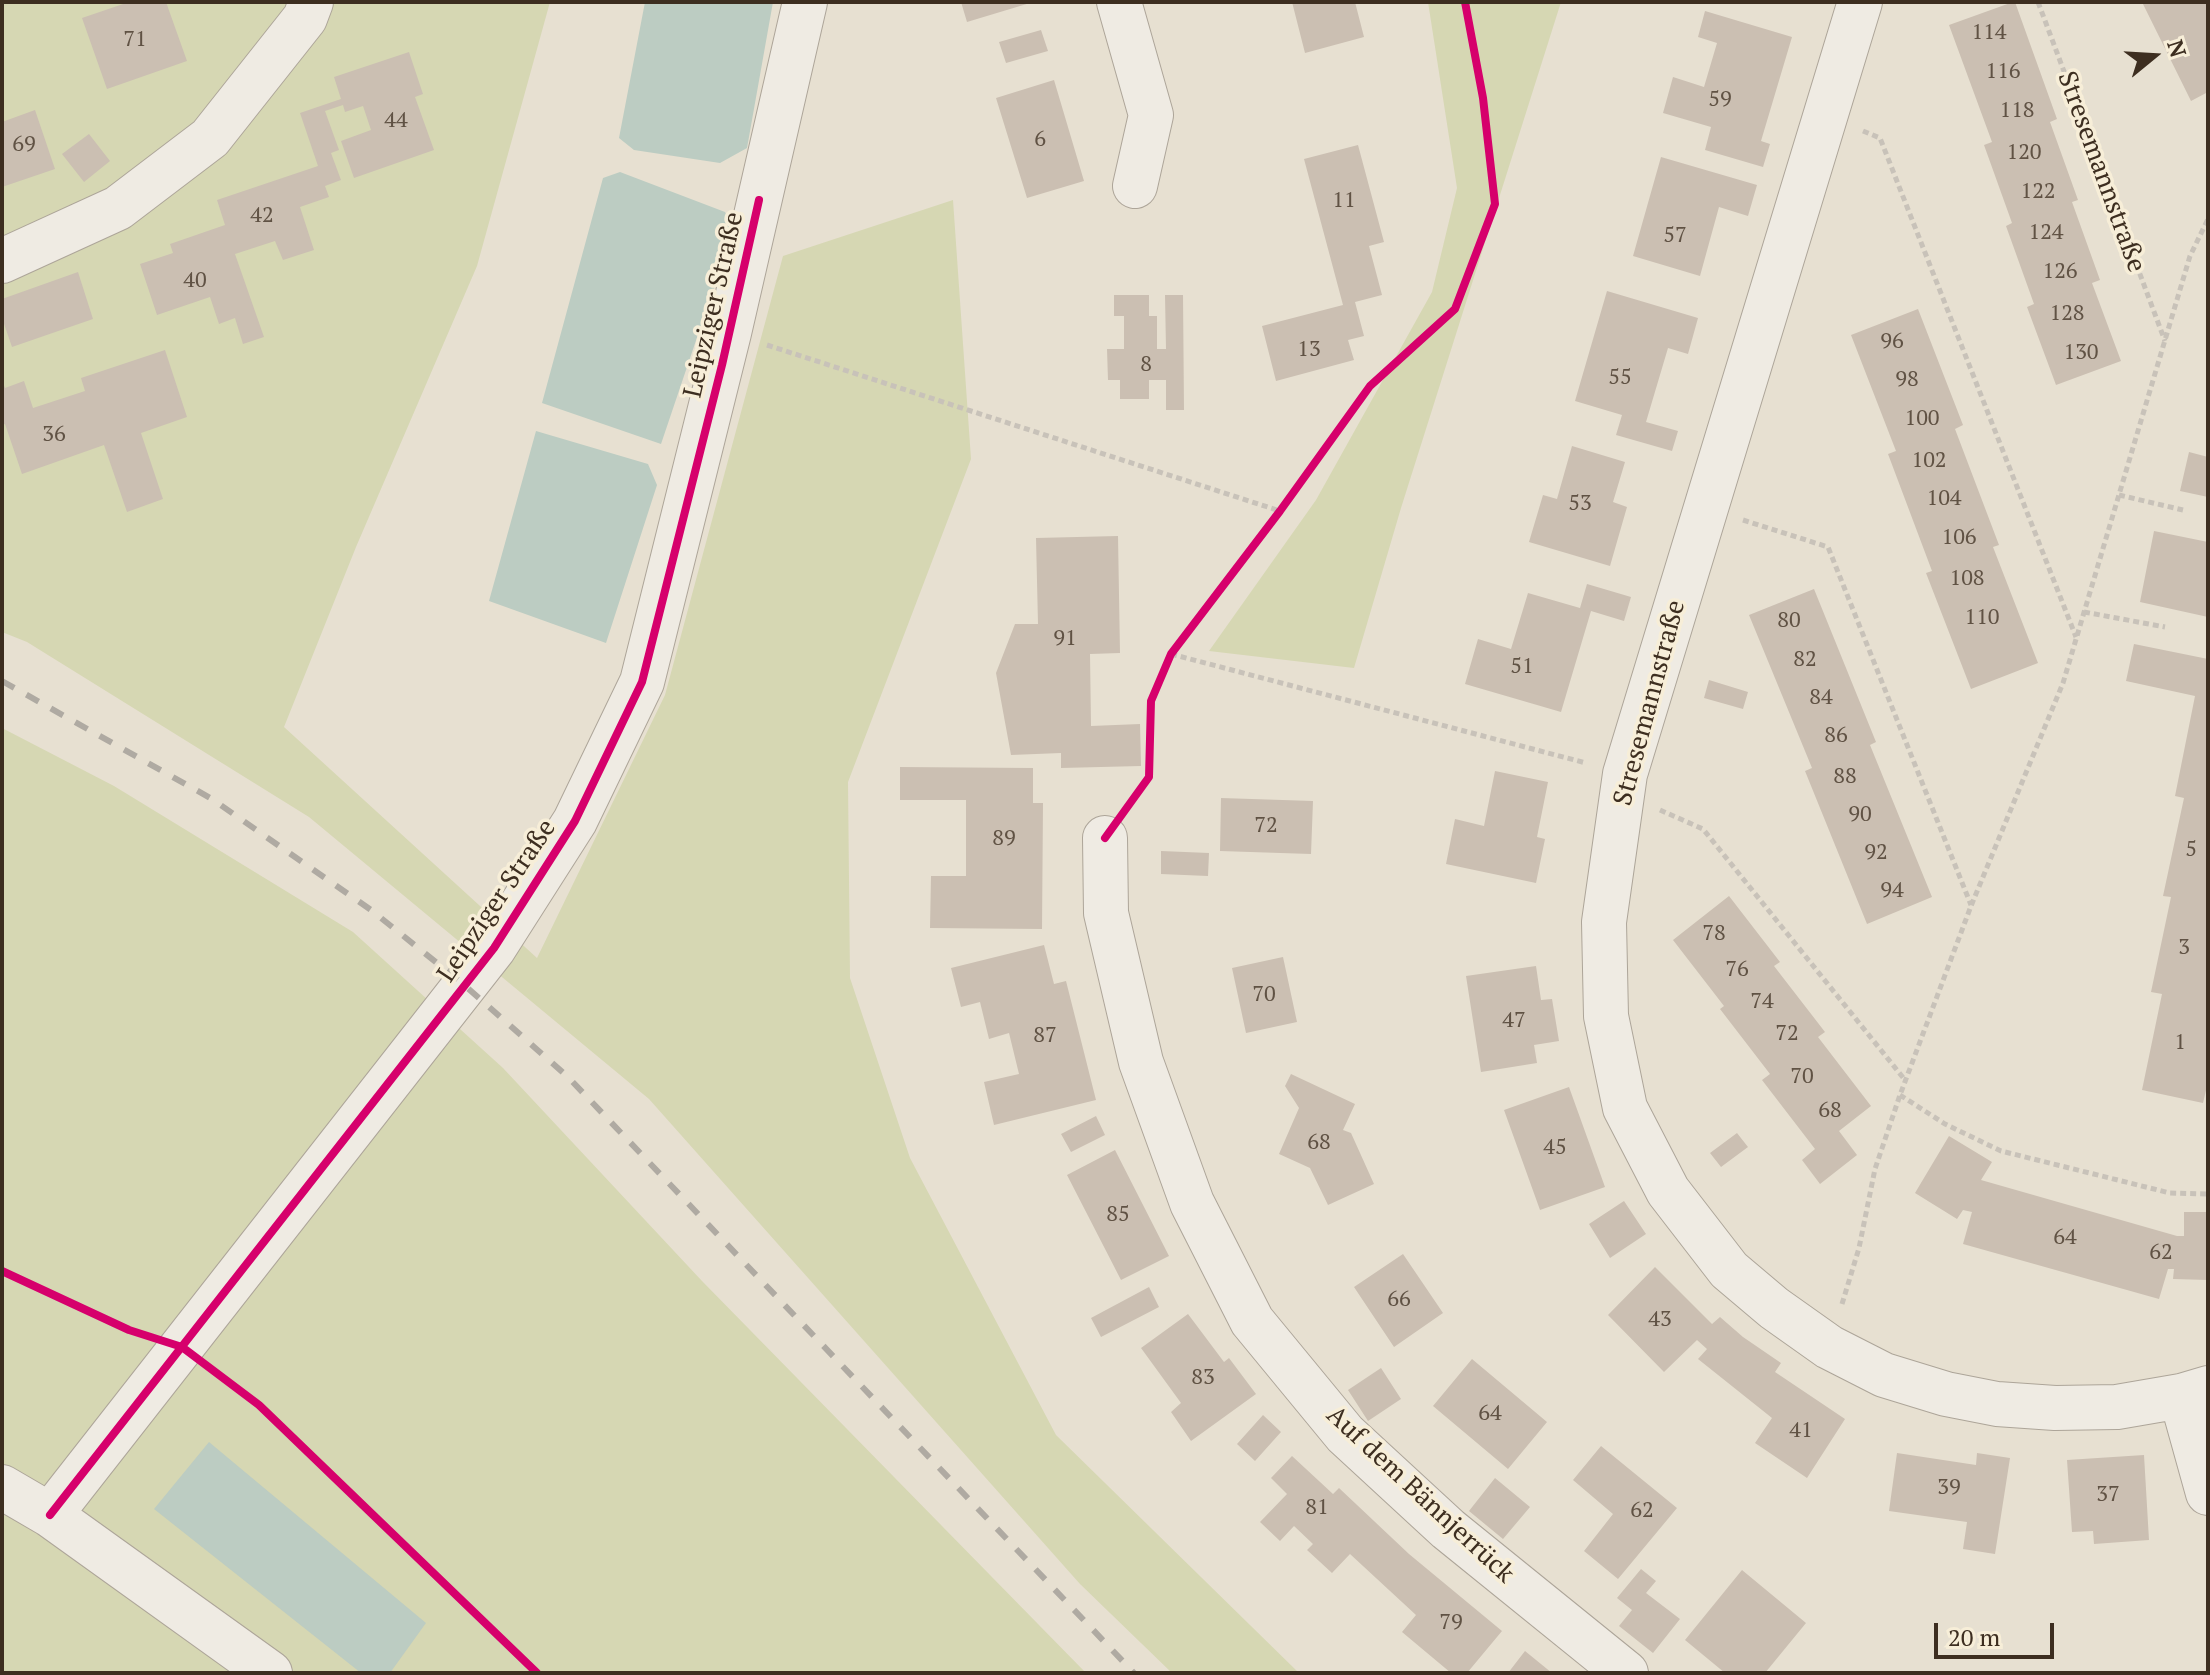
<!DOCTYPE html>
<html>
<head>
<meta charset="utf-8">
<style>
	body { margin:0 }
	#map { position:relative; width:2210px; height:1675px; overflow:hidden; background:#e7e0d1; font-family:"PT Serif",serif }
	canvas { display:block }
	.frame { position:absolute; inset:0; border:4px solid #3d2e20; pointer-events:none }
	.north { position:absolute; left:2114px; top:16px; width:80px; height:80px; -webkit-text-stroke:6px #f7eed8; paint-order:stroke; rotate:72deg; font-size:22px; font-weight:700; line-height:32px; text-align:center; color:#3d2e20 }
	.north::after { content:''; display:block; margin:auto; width:28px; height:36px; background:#3d2e20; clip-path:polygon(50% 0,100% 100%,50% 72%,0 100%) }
	.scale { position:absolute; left:1934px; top:1623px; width:120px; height:36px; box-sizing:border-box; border:4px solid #3d2e20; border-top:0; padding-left:10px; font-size:24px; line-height:28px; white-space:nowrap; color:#3d2e20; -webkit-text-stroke:6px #f7eed8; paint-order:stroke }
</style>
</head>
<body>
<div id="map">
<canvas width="2210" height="1675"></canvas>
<div class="frame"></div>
<div class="north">N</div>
<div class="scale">20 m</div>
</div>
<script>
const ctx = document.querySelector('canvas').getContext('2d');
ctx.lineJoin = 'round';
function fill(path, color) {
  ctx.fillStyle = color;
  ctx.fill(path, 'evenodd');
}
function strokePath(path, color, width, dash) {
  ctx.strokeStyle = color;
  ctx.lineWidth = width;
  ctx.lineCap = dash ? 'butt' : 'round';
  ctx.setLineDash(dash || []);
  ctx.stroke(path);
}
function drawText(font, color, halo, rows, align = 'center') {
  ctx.font = font + ' "PT Serif",serif';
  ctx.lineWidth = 7;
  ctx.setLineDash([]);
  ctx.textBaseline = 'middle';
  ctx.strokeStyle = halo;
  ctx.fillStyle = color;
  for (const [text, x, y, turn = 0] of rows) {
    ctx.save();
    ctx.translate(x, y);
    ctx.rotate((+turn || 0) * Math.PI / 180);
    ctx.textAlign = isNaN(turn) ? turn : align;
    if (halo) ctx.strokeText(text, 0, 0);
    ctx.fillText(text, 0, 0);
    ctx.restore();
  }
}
fill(new Path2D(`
	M2,2H550L477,266L356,547L284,727L537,958L665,695L783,256L953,200L971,459L848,782L850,978L910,1158L1056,1435L1299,1673H1172L1080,1584L649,1099L309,817L27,642L2,632Z
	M1428,2H1561L1401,508L1354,668L1209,651L1316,500L1432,292L1457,188Z
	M2,728L114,786L353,932L503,1068L702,1281L1086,1673H2Z`), '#d6d7b3');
fill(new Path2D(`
	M645,2H773L747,148L720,163L634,150L619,138Z
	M620,172L725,212L734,228L661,444L542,403L603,178Z
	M536,431L648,464L657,485L606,643L489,601Z
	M209,1442L426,1623L390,1673H361L154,1509Z`), '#bcccc2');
fill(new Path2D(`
	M129,2H166L187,61L107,89L82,18Z
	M961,2H1030V3L967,22Z
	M1292,2H1355L1364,37L1305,53Z
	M2013,2H2015L2057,119L2050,122L2078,200L2072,202L2100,280L2092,283L2121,361L2056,385L2027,307L2034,304L2006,226L2012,223L1984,145L1992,142L1949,25Z
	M2142,2H2208V92L2191,101Z
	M1705,11L1792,37L1761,141L1770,144L1763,167L1705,150L1711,127L1663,113L1673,77L1704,87L1717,43L1698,37Z
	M1041,30L1048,51L1006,63L999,42Z
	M409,52L423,94L415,97L434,150L354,178L341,141L371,130L363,106L345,112L343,105L325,111L339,150L331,153L341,180L325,186L329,197L300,207L314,250L283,260L275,241L235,254L264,337L243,344L235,318L219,324L210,297L157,315L140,264L173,253L170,244L225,225L217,200L318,166L300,113L341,99L334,77Z
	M1054,80L1084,181L1027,198L996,98Z
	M35,110L55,169L2,187V122Z
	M89,134L110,161L84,182L62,154Z
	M1358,145L1384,242L1369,246L1382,295L1355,302L1364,336L1348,340L1354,360L1276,381L1262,326L1343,305L1304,159Z
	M1661,157L1757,185L1748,216L1719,207L1700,276L1633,256Z
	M78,272L93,319L12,347L2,318V299Z
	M1607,291L1698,318L1688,354L1668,348L1646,422L1678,431L1672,451L1616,435L1622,415L1575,401Z
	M1114,295H1149V316H1157V349H1166L1165,295H1183L1184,410H1166V380H1149V399H1120V380H1108L1107,349H1124V316H1114Z
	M1918,309L1963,425L1955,429L1999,545L1993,547L2038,663L1971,689L1926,573L1932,571L1888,454L1896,451L1851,335Z
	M165,350L187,417L141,433L163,499L127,512L104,445L22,474L5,424L2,425V381L5,388L24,381L33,408L85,391L81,378Z
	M1572,446L1625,462L1613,502L1627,507L1610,566L1529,542L1543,495L1557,499Z
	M2189,452L2208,457V497L2180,491Z
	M2154,531L2208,542V617L2140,602Z
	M1118,536L1120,653L1090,654L1091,726L1140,724L1141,766L1061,768V753L1011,755L996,673L1015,624H1038L1036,538Z
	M1587,584L1631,597L1624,621L1591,611L1561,712L1465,684L1478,639L1511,649L1528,593L1580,608Z
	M1814,589L1876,742L1870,745L1932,897L1867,924L1805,771L1812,768L1749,615Z
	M2134,644L2208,659V1082L2203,1103L2142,1090L2162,994L2151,992L2171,897L2163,896L2184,798L2175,796L2195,696L2126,681Z
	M1709,680L1748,692L1743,709L1704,698Z
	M900,767L1033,768V803H1043L1042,929L930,928L931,876H966V800H900Z
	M1495,771L1548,782L1537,837L1545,839L1536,883L1446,864L1455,819L1484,826Z
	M1221,798L1313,801L1311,854L1220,851Z
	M1161,851L1209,853L1208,876L1161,874Z
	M1729,896L1780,962L1774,966L1825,1032L1818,1037L1871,1106L1839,1131L1857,1155L1820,1184L1802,1160L1815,1149L1762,1080L1770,1074L1720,1009L1724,1006L1673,940Z
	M1044,945L1054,984L1066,981L1096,1100L994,1125L984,1082L1019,1074L1009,1033L989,1039L980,1002L961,1007L951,968Z
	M1283,957L1297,1022L1246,1033L1232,968Z
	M1536,966L1541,1000L1552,999L1559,1041L1534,1045L1537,1063L1481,1072L1466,976Z
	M1291,1074L1355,1104L1343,1130L1351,1133L1374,1184L1328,1205L1310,1168L1279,1154L1299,1108L1285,1086Z
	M1569,1087L1605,1187L1540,1210L1504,1110Z
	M1096,1116L1105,1135L1071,1152L1061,1134Z
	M1737,1133L1748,1147L1721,1167L1710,1153Z
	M1949,1136L1992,1162L1981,1180L2177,1236H2184V1212H2208V1280L2173,1279L2174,1269H2168L2159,1299L1963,1244L1972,1212L1963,1210L1957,1219L1915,1193Z
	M1115,1150L1169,1256L1121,1280L1067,1175Z
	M1624,1201L1646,1234L1610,1258L1589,1224Z
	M1403,1254L1443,1313L1394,1347L1354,1287Z
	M1655,1267L1712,1324L1720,1317L1743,1337L1781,1363L1775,1372L1845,1419L1807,1478L1755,1443L1772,1418L1698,1359L1707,1349L1697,1340L1664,1372L1608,1315Z
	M1149,1287L1159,1307L1101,1337L1091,1318Z
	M1188,1314L1224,1362L1229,1358L1256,1394L1191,1441L1171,1412L1181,1403L1141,1348Z
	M1472,1359L1547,1422L1508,1469L1433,1406Z
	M1381,1368L1401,1399L1368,1421L1348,1390Z
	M1263,1415L1281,1432L1255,1461L1237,1444Z
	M1601,1446L1677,1508L1618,1579L1584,1551L1613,1514L1573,1480Z
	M1897,1453L1976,1465L1977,1453L2010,1458L1995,1554L1963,1549L1967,1522L1889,1511Z
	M2144,1455L2149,1540L2094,1544L2093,1531L2072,1532L2067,1460Z
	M1292,1456L1333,1494L1339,1488L1409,1554L1502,1631L1467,1673H1451L1402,1632L1416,1615L1350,1554L1332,1573L1307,1550L1313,1544L1294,1526L1280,1541L1260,1522L1287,1494L1271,1478Z
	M1495,1478L1530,1507L1503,1539L1469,1511Z
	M1641,1569L1656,1581L1646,1593L1680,1619L1653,1653L1619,1626L1632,1610L1617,1598Z
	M1742,1570L1806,1623L1765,1673H1725L1685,1640Z
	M1525,1651L1552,1673H1508Z`), '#cbbfb2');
const minor = new Path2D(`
	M1119,2L1151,115L1135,186
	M1860,2L1625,774L1604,922L1606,1016L1625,1108L1668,1191L1729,1270L1774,1308L1829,1347L1884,1375L1946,1394L1997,1404L2055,1408L2117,1407L2181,1396L2208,1388
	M2,261L118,208L210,138L305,18L311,2
	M1105,838L1106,913L1141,1062L1192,1203L1252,1321L1345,1434L1448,1529L1626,1673
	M2181,1396L2208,1493
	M2,1487L50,1515L270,1673
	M50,1515L494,948L575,821L642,682L729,333L805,2`);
strokePath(minor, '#ada599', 46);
strokePath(new Path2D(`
	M2038,2L2165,341
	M1863,131L1880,138L2076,637
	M767,345L1280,511
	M2119,495L2183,510
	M1743,520L1828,547L1971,905
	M2084,612L2165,627
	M1171,654L1586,763
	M1660,810L1703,829L1905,1080
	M1900,1095L1945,1124L2001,1151L2170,1193L2208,1194
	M1842,1304L1859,1248L1875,1169L1900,1095L1971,906L2063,683L2190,256L2208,219`), '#c8c2b9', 5, [6, 4]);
strokePath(minor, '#efebe3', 44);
strokePath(new Path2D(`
	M2,681L212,799L371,910L462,983L568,1077L1134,1673`), '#afaaa2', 6, [14, 14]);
strokePath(new Path2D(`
	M1105,838L1149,777L1151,701L1171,654L1280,511L1370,386L1455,309L1495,204L1483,98L1465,2
	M2,1271L129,1330L182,1347L259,1405L537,1673
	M50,1515L494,948L575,821L642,682L722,365L759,200`), '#d6006c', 8);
drawText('22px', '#605244', null, [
	["114",1989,33],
	["71",135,40],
	["116",2003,72],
	["59",1720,100],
	["118",2017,111],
	["44",396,121],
	["6",1040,140],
	["69",24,145],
	["120",2024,153],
	["122",2038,192],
	["11",1344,201],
	["42",262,216],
	["124",2046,233],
	["57",1675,236],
	["126",2060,272],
	["40",195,281],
	["128",2067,314],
	["96",1892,342],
	["13",1309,350],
	["130",2081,353],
	["8",1146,365],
	["55",1620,378],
	["98",1907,380],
	["100",1922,419],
	["36",54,435],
	["102",1929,461],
	["104",1944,499],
	["53",1580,504],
	["106",1959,538],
	["108",1967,579],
	["110",1982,618],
	["80",1789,621],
	["91",1065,639],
	["82",1805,660],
	["51",1522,667],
	["84",1821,698],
	["86",1836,736],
	["88",1845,777],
	["90",1860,815],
	["72",1266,826],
	["89",1004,839],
	["5",2191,850],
	["92",1876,853],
	["94",1892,891],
	["78",1714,934],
	["3",2184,948],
	["76",1737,970],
	["70",1264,995],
	["74",1762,1002],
	["47",1514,1021],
	["72",1787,1034],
	["87",1045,1036],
	["1",2180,1043],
	["70",1802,1077],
	["68",1830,1111],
	["68",1319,1143],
	["45",1555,1148],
	["85",1118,1215],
	["64",2065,1238],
	["62",2161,1253],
	["66",1399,1300],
	["43",1660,1320],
	["83",1203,1378],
	["64",1490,1414],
	["41",1801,1431],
	["39",1949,1488],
	["37",2108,1495],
	["81",1317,1508],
	["62",1642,1511],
	["79",1451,1623]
]);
drawText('26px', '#3d2e20', '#f7eed8', [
	["Stresemannstraße",2101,172,70],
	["Leipziger Straße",714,305,-77],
	["Stresemannstraße",1650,703,-75],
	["Leipziger Straße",497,901,-56],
	["Auf dem Bännjerrück",1420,1495,43]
]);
</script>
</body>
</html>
